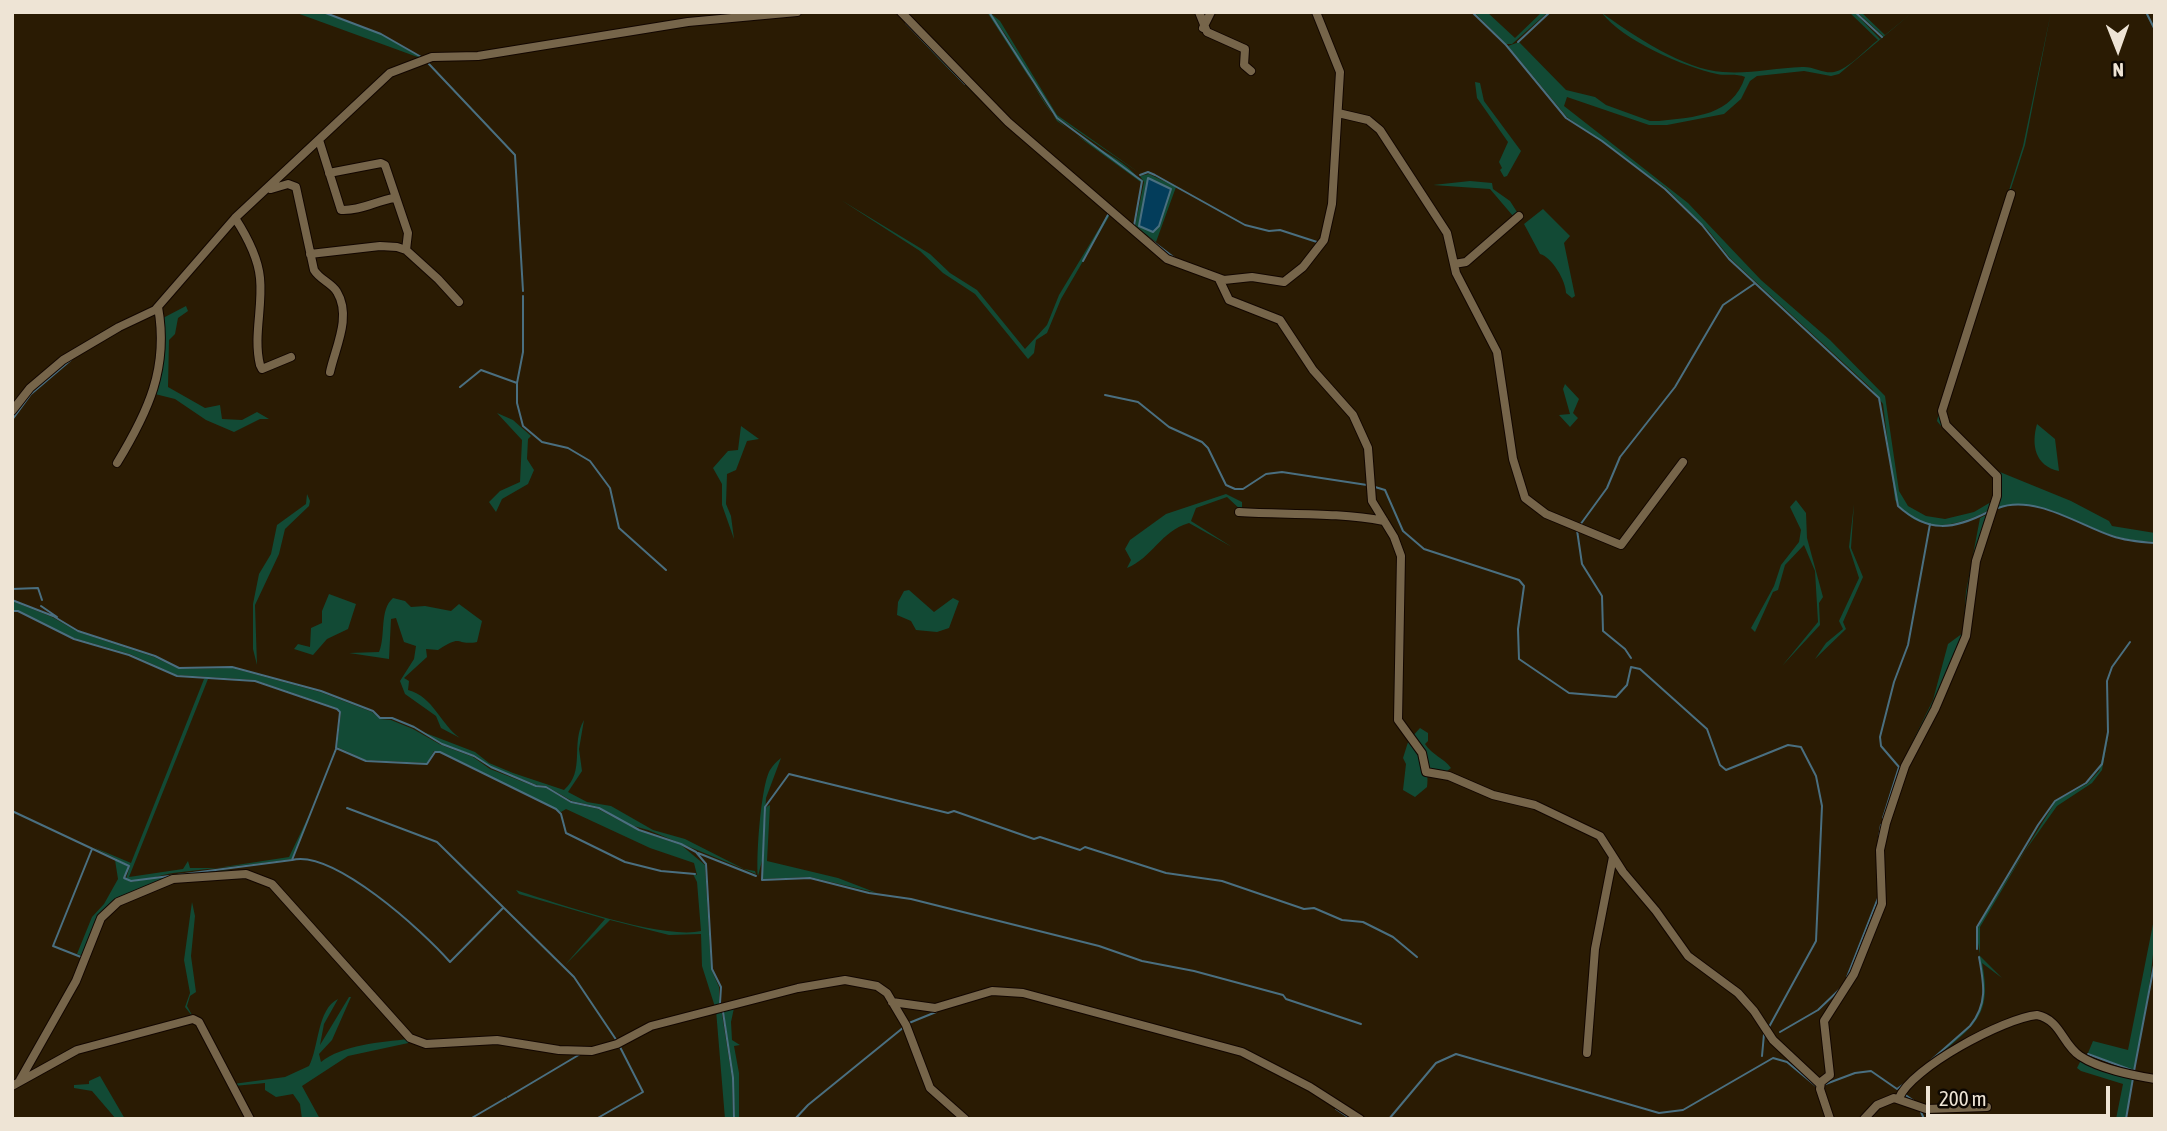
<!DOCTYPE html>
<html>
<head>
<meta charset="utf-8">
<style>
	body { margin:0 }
	#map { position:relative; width:2167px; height:1131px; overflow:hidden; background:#2a1b03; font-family:"Asap Condensed",sans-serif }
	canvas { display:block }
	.frame { position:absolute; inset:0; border:14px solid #eee4d5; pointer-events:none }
	.north { position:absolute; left:2083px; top:14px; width:70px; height:70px; -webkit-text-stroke:5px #0d0701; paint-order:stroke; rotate:179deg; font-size:19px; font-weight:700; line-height:28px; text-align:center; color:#eee4d5 }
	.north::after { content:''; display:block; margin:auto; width:24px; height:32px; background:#eee4d5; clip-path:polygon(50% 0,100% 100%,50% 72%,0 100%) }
	.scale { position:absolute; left:1926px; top:1086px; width:184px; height:32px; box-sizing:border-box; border:4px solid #eee4d5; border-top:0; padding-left:9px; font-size:21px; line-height:24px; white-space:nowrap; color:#eee4d5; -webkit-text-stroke:5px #0d0701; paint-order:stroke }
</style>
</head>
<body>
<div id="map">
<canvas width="2167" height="1131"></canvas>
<div class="frame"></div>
<div class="north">N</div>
<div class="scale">200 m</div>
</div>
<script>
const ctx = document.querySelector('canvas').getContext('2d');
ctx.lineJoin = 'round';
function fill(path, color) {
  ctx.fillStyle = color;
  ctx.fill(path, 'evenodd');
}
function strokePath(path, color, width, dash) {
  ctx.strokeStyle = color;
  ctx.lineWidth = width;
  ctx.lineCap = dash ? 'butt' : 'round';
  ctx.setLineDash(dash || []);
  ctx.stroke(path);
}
fill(new Path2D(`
	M294,12H321L353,23L381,34L423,59Z
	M897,12L1111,213L1061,299L1047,333L1036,340L1034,353L1028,359L975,294L943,273L920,251L841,200L930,254L950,273L977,290L1025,349L1047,325L1059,295L1109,212C1036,149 959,87 897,12Z
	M987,12C1016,40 1029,86 1055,117C1078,144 1122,153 1142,183L1057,121Z
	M989,12L1000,21L1057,115L1141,174L1057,117Z
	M1474,12H1487L1515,38L1542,12H1548L1512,44H1506Z
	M1849,12H1854L1880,39L1883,36L1857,12H1861L1885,35L1913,12L1839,74L1831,76L1804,71L1757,76L1750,81L1741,99L1724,114L1667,125H1649L1567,97L1564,106L1688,203L1761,280L1830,340L1885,396L1899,491L1908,506L1926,516L1945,519L1974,512L1991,502V509C1960,526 1918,538 1895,500L1883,404L1872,389L1730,258L1708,230L1666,188L1567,117L1508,46L1519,42L1566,90L1595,97L1606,105L1650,121H1659C1695,117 1732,116 1745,77C1736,73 1727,76 1717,74C1684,67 1622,40 1602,13C1633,35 1684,70 1723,72C1750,74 1775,68 1802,67C1813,66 1824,74 1834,72C1849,69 1866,49 1878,40Z
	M2051,12L2025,145L1946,390L1945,426H1941L1937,421L1940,408L2023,146Z
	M1475,82L1480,83L1484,101L1521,151L1507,176L1504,177L1500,170L1502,168L1499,162L1508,142L1477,98Z
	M1149,174L1176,187L1156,242L1135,226L1144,182L1140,176ZM1148,178L1170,188L1164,205L1139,226Z
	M1470,181L1492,183L1493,189L1510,201L1517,212L1513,216L1490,189L1433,185Z
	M1543,209L1570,236L1564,243L1575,296L1572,298L1566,293C1566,281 1552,257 1540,254L1524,224Z
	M186,306L188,311L178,318L175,334L169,340L168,387L205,408L220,405L222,419L242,420L257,412L269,419H260L234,432L206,420L175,399L155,394L162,363L163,318Z
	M1565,384L1579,399L1573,413L1578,418L1570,427L1559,415L1570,414L1563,389Z
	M497,413L513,420L531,436L528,439L527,459L534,470L528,484L502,499L496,512L489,502L500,491L520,482L522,440Z
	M2037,424L2055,439L2059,471C2035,466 2031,445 2037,424Z
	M741,426L759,439L747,441L736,470L727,474L726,504L731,516L734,539L722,505V484L713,468L728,451L738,450Z
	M1995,470L2071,501L2109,521L2112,526L2155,533V542C2140,541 2126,540 2112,535C2075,523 2033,493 1994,509Z
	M307,494L310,501L309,506L285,529L279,554L255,605L257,665L253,649V604L259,574L271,554L277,525L306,504Z
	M1226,494L1242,502V511L1227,497L1196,508L1191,521L1232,547L1189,523C1161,531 1152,558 1127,568L1131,560L1125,549L1130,540L1166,514Z
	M1796,500L1806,513L1807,538L1823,597L1819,603L1820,625L1782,666L1818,622L1815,571L1804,545L1785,565L1778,590L1773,592L1755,632L1751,628L1774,586L1781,565L1799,542L1801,530L1790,507Z
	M1854,504L1851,548L1863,577L1843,622L1846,629L1815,659L1826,643L1843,629L1839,621L1859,578L1849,547Z
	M1990,513L1976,561L1965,636L1934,709L1905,766L1886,821L1884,819L1900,767L1933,700L1948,644L1963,633L1966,592L1980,518Z
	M909,590L934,612L953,598L959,601L949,628L937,632L916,630L911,621L897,615L898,602L904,591Z
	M329,594L356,604L348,629L327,639L313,655L294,649L298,644L310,647L311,628L322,623V611Z
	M393,598L405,601L411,607L425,606L451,611L459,604L482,621L477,642C454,646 464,633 438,650L426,649L427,657L404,678L409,681L408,690C434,697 440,724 460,738L441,728L436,716L405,694L400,681L414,659L416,646L404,642L396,618L391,619L389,659L349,653L379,652C386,636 379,610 393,598Z
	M12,601L52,617L78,632L154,657L179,669L232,668L320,692L372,712L380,719L391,720L413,729L441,745L473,757L490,769L536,787L546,788L571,803L598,809L639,831L681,845L705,865L711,969L719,987V1006L715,1007L702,966L701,934L669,935L610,920L565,965L605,919L519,894L516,890C556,903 663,940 701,931L697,882L693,874L697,875L694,863L650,848L566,809L561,812L440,751H434L427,763L366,760L337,747L341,712L337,708L255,680L177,675L130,654L74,638L18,610H12Z
	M204,679H208L129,877L183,869L188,861L190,868H217L289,857L315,803L292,859C252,865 213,868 173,873C159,875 140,884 126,879L130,866L93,847L131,863Z
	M584,720L579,749L582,771L568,792L587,802L611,806L653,830L685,839L744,869L755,871L756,874L648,830L630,825L599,807L572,801L546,786L537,785L491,767L474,755L442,744L423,732L475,752L489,763L513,773L564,790C586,771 570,744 584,720Z
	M1420,728L1428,733V741L1425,744C1432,755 1444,758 1451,768L1443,774L1429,773L1411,738Z
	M2109,732L2102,770L2092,783L2057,806L2025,851L1980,927V954L1976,932L1981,921L2056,801L2087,784L2099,771Z
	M1409,739C1421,753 1430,768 1427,787L1415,797L1403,790L1406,764L1403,758Z
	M781,758L766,798L763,857L758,876C756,857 761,785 770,770C773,765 777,761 781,758Z
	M770,805L767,861L838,878L877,893L810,877L762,879L766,807Z
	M115,860L129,867L123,878L131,882L176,874L230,870V873L172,877L111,906L84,956L77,954L92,917L104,904L118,879Z
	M192,902L195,916L191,956L196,992L190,996L187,1006L193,1017L185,1007L190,993L184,960Z
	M2155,914C2155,967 2144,1017 2134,1069H2127L2088,1053L2093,1041L2128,1050Z
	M1979,955L2002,978L1982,963C1993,1018 1973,1025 1936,1058C1924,1069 1913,1082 1898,1089L1970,1027C1988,1003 1984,983 1979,955Z
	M349,997H351L332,1040L319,1054L321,1062C342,1045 381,1042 409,1039L413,1042L348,1056L302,1086L320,1119H302L300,1104L293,1094L276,1097L265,1090V1083L234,1086L233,1084L285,1077L309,1066C319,1048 317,1009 338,999L324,1024L320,1045Z
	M721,1008L732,1078L733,1119H725L716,1010Z
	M723,1008H734L731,1022L732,1040L740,1045L734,1046L739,1073V1119H735L733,1078Z
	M2081,1060L2133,1077L2126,1119H2116L2123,1084L2081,1071L2077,1068Z
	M100,1076L125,1119H116L92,1091L74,1088V1085L89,1084V1081Z`), '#124a35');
const water = new Path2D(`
	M1148,178L1171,189L1159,226L1153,232L1139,226Z`);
fill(water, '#033d5b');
strokePath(water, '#4a6f80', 2);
strokePath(new Path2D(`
	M323,12L381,34L423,58
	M989,12L1057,118L1142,181L1134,226
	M1472,12L1506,45L1566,118L1602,141L1665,189L1702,225L1729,259L1879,398L1898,506C1928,533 1953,530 1988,512
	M1855,12L1882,37
	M2146,12L2155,30
	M906,23L965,84
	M1518,42L1550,12
	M428,63L515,155L523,291
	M1140,175L1148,172L1155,175L1245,225L1269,231L1280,230L1317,242
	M1147,237L1176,259
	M1083,261L1109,213
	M517,383V403L523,426L542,442L568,448L590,461L610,488L619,528L666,570
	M460,387L481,370L517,383L523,352V296
	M1105,395L1138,402L1169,427L1202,442L1208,448L1226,485L1235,489H1243L1266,474L1282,472L1367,485
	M12,420L31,394L72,359
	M1375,487L1385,490L1403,531L1424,549L1519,580L1524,586L1518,629L1519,659L1569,693L1616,697L1627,685L1631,667L1640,669L1707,729L1720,765L1726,770L1788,745L1801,747L1816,776L1822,806L1816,941L1769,1027
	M1998,508C2034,494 2079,525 2112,536C2126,541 2140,542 2155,543
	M1580,525L1607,488L1620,457L1675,387L1723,305L1754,284
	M1577,530L1582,564L1602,596L1603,631L1625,649L1631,658
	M12,589L38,588L42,600
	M12,600L53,616L78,631L155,656L179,668L232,667L321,691L373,711L380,718H392L414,727L442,744L474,756L491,767L536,786L546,787L571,802L599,808L639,830L681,844L696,852L706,864L712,969L721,987L720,1003
	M41,606L57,617
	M12,611H18L74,639L129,655L177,676L255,681L337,709L340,712L336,748L366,761L427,764L435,752H440L556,809L561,814L566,833L625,862L661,871L695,874
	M347,808L437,842L574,977L617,1041
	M12,811L129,866L124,878L131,881L292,860L336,749
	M1883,818L1899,767L1881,746L1880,737L1894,682L1908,645L1930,524
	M1878,844L1881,825
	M698,853L756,876
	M292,860C333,849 423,931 450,962L503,908
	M1977,949V927L2038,825L2055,801L2086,783L2102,764L2108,732L2107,681L2112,667L2130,642
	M81,957L53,946L92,849
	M1847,977L1878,898
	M723,1012L733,1078L734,1119
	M909,1023L936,1012
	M1361,1024L1286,999L1283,995L1194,971L1142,961L1099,946L911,899L869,893L810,878L762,880L765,807L789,774L948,813L954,811L1034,839L1040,837L1080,850L1085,847L1166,873L1222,881L1304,909L1314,908L1342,920L1363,922L1393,937L1417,957
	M1780,1032L1818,1010L1841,988
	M2088,1054L2134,1071L2155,960
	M1762,1056L1764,1034
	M1823,1085L1855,1073L1871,1071L1897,1089L1904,1084L1970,1026C1988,1004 1984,984 1979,957
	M1904,1094L1914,1101
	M508,1097L582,1053
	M1336,1109L1351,1119
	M1921,1112L1924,1119
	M470,1119L506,1098
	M596,1119L643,1092L620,1047
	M795,1119L808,1105L904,1027
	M1389,1119L1436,1063L1456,1054L1659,1113L1683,1110L1773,1058L1787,1062L1816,1086
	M2126,1119L2133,1078`), '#4a6f80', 2);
const minor = new Path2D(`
	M901,12L1008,122L1167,259L1224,280L1252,277L1284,282L1303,267L1324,240L1332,204L1340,72L1316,12
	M1199,12L1207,32L1245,49L1244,65L1251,71
	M1203,28L1211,12
	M1338,113L1368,120L1380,130L1447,233L1456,273L1497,352L1513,459L1525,498L1546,514L1621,545L1683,462
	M319,140L341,210C360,211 376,201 394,198
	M329,173L381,163L385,165L408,233L406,250
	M271,189L288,184L296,187L314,270C320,280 332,283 337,292C352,317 335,348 330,372
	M235,218C246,235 258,257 260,278C263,308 253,336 260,365L262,369L291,357
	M310,254L380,246L397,247L406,250L438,279L459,302
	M1454,264L1466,262L1519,216
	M1219,279L1229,300L1280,320L1313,370L1353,415L1368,448L1372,501L1394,537L1401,556L1398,720L1422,753L1426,772L1449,776L1493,795L1535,805L1600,836L1623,872L1656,911L1688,956L1738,993L1754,1011L1773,1040L1820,1084
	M12,411L30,388L63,360L119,327L155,310L235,218L390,73L432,57L478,56L688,22L797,12
	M117,463C148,412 169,368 158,307
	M1239,512C1287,515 1337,512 1384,521
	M892,1002L935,1008L992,991L1023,993L1242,1052L1310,1087L1360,1119
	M1587,1053L1595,949L1613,857
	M20,1080L76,981L101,918L118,902L173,879L246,874L272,884L410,1038L426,1044L497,1040L559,1050L592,1051L617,1044L651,1026L798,988L845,980L877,986L887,993L906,1025L930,1088L965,1119
	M12,1086L77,1050L193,1019L199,1022L250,1119
	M1899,1098C1911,1068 2004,1018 2037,1015C2061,1020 2062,1044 2080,1056C2100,1069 2131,1075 2155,1079
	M1830,1119L1820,1089L1821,1082L1830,1075L1824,1021L1854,974L1882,904L1880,850L1886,823L1905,766L1935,709L1966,636L1976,561L1997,496V476L1946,425L1942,411L2011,194
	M1864,1119L1877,1105L1894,1098L1926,1109L1987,1107`);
strokePath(minor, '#120600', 10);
strokePath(minor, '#76654a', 8);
</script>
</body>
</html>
